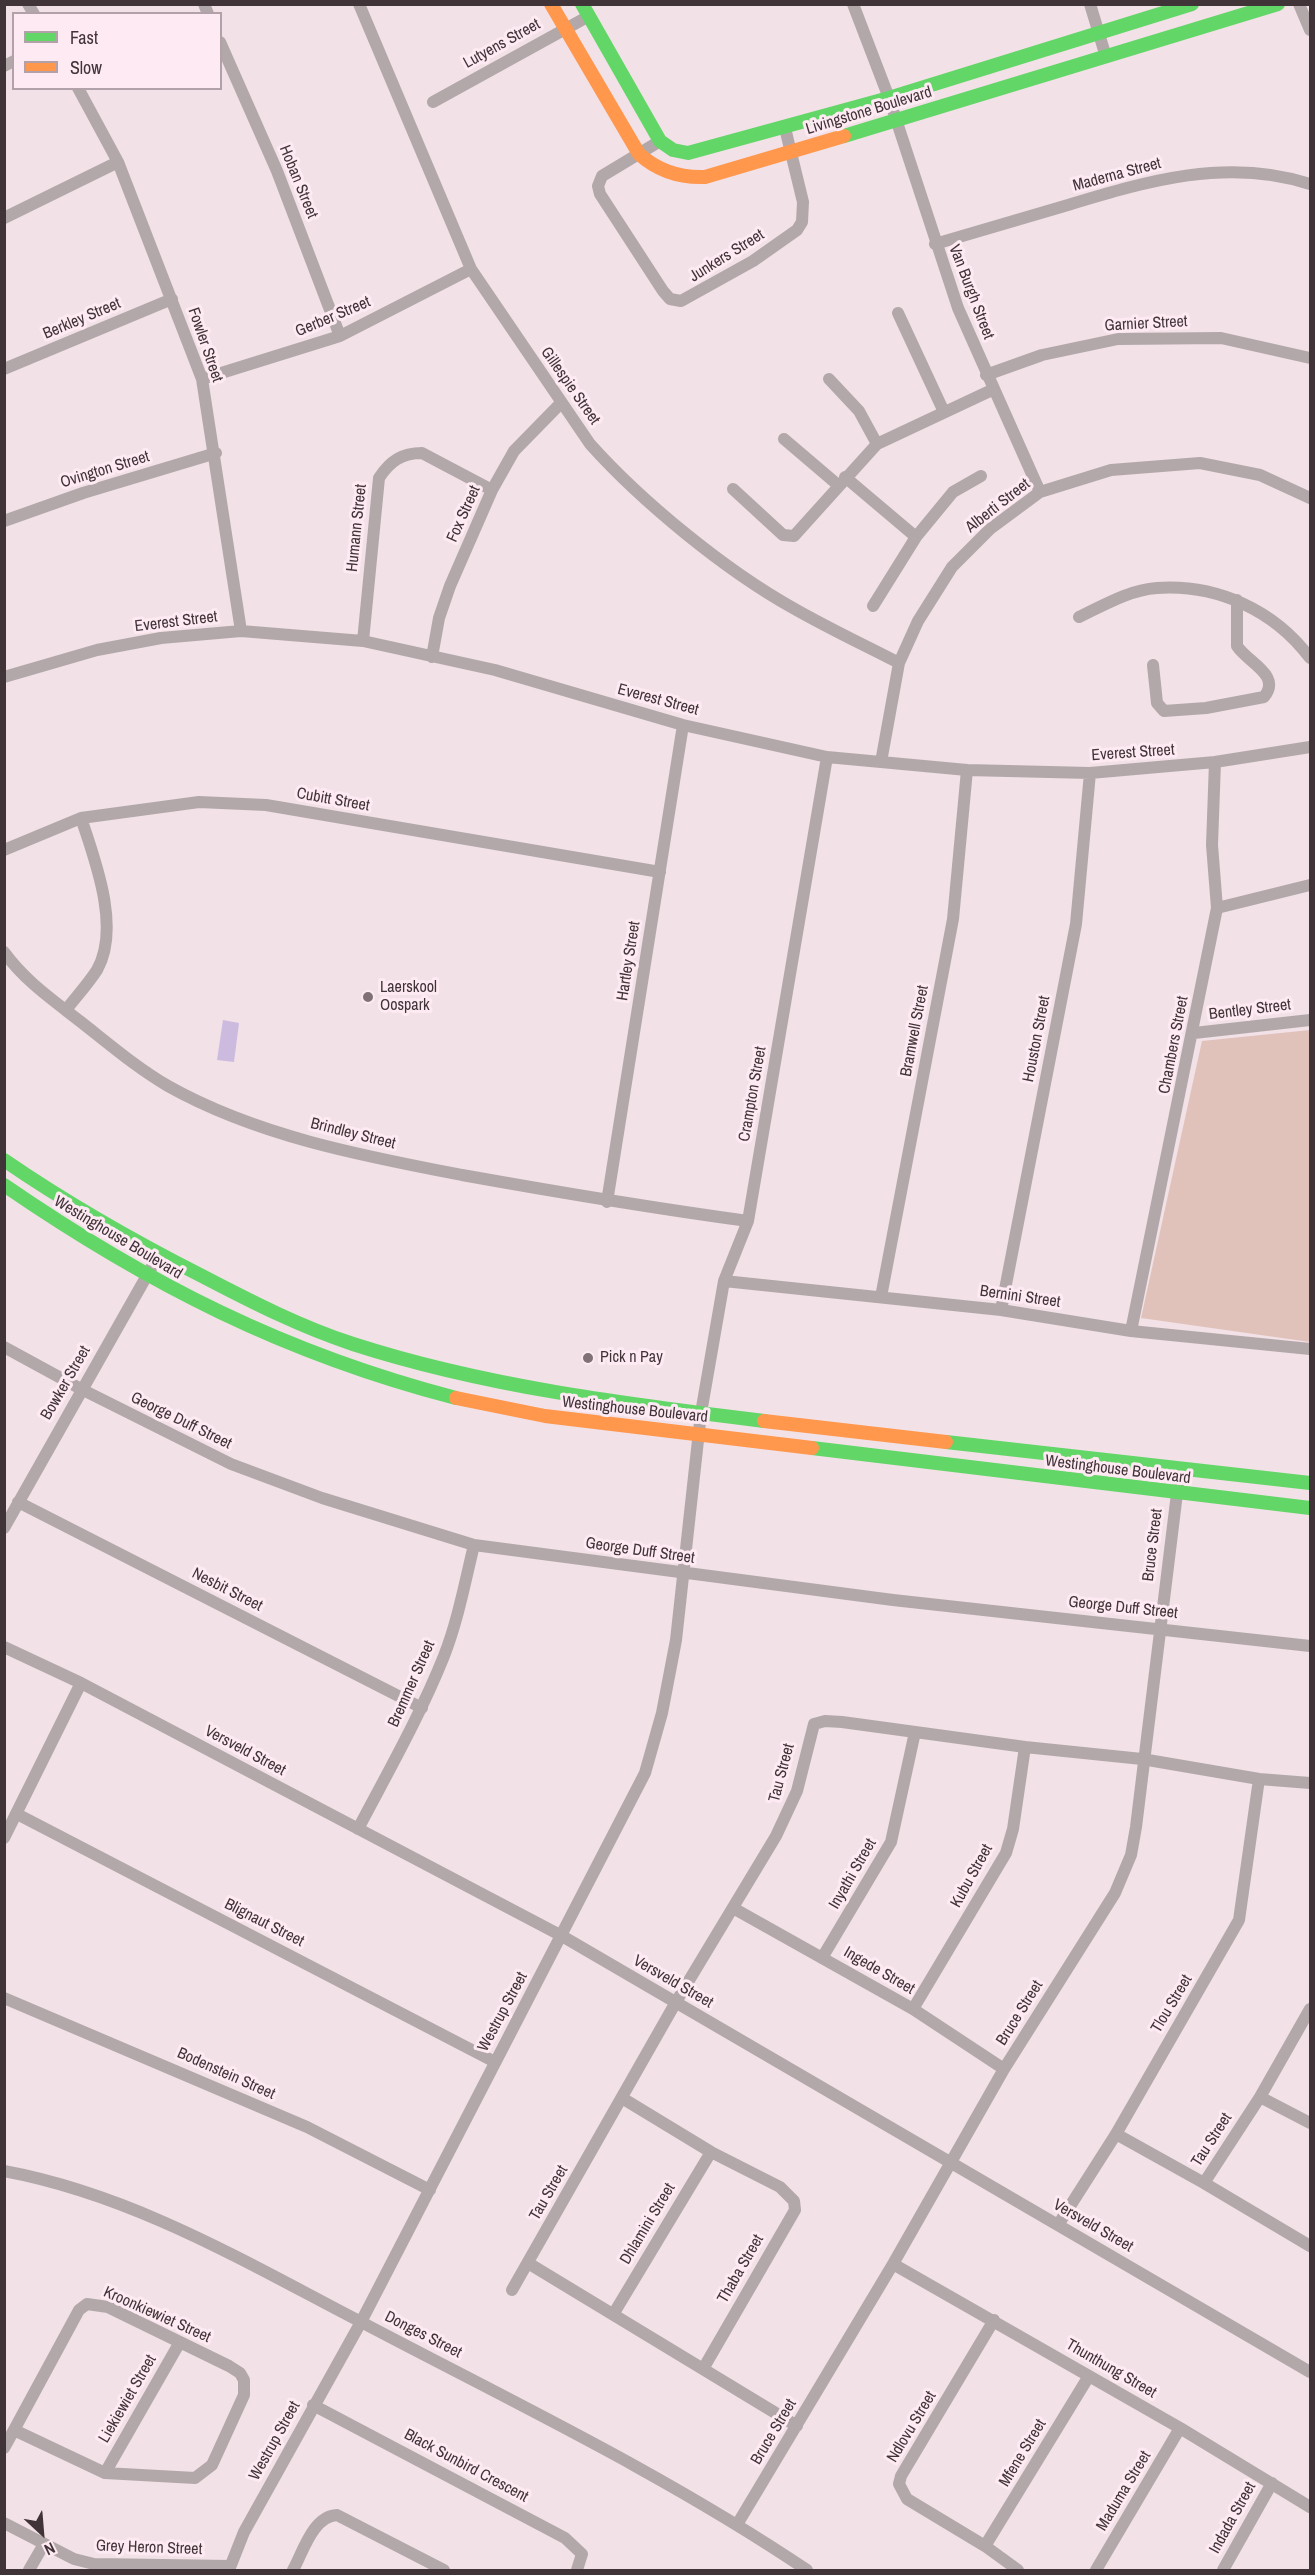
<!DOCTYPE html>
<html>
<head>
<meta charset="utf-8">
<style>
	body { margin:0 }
	#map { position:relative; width:1315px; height:2575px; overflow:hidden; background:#f2e1e7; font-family:"Archivo Narrow",sans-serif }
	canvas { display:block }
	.frame { position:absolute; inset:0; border:6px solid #413439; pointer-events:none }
	.legend { position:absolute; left:12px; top:12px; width:210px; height:78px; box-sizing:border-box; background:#feeaf2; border:2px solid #b2a1a8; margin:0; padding:8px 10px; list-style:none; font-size:18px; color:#413439 }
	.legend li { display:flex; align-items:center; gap:12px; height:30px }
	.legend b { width:30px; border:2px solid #b2a1a8 }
	.north { position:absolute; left:12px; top:2503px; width:60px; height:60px; -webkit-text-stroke:4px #feeaf2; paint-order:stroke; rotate:154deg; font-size:16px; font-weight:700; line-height:24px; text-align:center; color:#413439 }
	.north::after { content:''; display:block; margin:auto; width:21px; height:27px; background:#413439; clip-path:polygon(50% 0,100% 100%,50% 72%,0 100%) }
</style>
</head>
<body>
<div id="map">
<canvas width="1315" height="2575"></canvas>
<div class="frame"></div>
<ul class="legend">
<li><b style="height:8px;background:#63d668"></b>Fast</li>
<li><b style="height:8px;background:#ff974d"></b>Slow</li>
</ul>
<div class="north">N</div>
</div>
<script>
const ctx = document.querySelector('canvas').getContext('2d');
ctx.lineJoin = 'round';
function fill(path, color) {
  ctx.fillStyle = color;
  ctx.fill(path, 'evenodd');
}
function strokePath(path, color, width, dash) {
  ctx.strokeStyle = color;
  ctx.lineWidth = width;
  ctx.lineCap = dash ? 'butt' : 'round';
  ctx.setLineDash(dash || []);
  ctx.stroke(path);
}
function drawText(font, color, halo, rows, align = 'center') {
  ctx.font = font + ' "Archivo Narrow",sans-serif';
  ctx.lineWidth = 6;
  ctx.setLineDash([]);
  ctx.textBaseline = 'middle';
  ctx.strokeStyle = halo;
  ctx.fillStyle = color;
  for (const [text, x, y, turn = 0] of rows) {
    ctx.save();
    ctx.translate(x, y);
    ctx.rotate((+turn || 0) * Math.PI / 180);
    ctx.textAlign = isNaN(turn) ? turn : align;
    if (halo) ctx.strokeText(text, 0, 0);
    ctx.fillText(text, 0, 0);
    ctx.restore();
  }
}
fill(new Path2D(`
	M1310,1030V1342L1141,1318L1202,1041Z`), '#e0c2bb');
fill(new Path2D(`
	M223,1020L239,1023L234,1062L217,1060Z`), '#ccbbde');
strokePath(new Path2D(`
	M28,4L34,14
	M204,4L208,14
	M359,4L471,269L590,444C642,502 725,570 793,608C828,628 864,645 899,663
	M853,4L889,98L958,308L1040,492
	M1090,4L1106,57
	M1299,4L1310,30
	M220,42L277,171L340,336
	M4,66L14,61
	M78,88L118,162L202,379L241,631
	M433,102L589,16
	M660,141L602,176L598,186L600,194L663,291L670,299L681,301L753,261L797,230L802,222L803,202L785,128
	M4,218L118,162
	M935,244C979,231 1024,218 1068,205C1147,181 1228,157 1310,184
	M898,313L944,412
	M4,369L172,299
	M986,375L1042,355L1118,339L1221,338L1310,358
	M202,379L340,336L471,269
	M829,379L859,411L877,444
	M784,439L838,485
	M845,477L916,537L953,492L981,476
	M733,489L783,535L794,536L877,444L992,390
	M4,521L83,493L216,453
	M873,606L916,537
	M1079,617C1104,605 1129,590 1157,588C1217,584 1274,610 1310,658
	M363,641L379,478C390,461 402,453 422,453L492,490
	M432,657L439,618L450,586L492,490L514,451L560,404
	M1153,665L1157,703L1164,711L1206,708L1264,697C1282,675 1248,663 1237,646V600
	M4,677L97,650L161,638L241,631L363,641L495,670L683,725L827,757L967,770L1090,773L1215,762L1310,747
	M881,762L899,663L918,621L952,567L990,529L1040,492L1111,470L1200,463L1260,475L1310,498
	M4,850L81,818L199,802L266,805L660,872
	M1217,908L1310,885
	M4,952C25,981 53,1000 81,1022C109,1044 137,1068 168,1086C257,1136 363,1156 462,1175C557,1192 652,1208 748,1221
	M66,1010C76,997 88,984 97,970C121,928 95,860 81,818
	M1194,1033L1310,1020
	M607,1202L683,725
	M724,1281L1001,1310L1131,1331L1310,1349
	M881,1297L953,919L967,770
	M1001,1310L1076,924L1090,773
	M1131,1331L1217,908L1212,845L1215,762
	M4,1347L81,1389L231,1464L322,1498L474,1545L893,1600L1310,1646
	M18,1502L422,1708
	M4,1528L158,1256
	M4,1647L81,1683L562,1936L1310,2372
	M17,1814L495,2062
	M358,1829C388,1772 420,1716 444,1656C458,1620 465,1582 474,1545
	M4,1838L81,1683
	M733,1908L913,2009L1004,2069
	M822,1958L891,1842L915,1732
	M4,1998L307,2127L430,2190
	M913,2009L1006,1853L1013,1829L1025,1747
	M1310,2009L1260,2097L1204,2183L1310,2246
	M1260,2097L1310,2123
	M622,2098L711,2152L780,2187L794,2201L795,2210L703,2369
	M1116,2134L1204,2183
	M4,2171C134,2195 247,2263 363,2323C513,2402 666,2475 807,2570
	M1058,2225L1116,2134L1239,1920L1259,1779
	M528,2263L797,2426
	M893,2264L1180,2428L1310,2507
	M512,2290L676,2002L776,1836L797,1791L814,1724L825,1721L842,1722L1025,1747L1142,1759L1259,1779L1310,1783
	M614,2313L711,2152
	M994,2320L901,2476L899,2484L907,2499L985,2546L1018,2570
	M313,2405L565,2538L582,2554L577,2570
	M4,2448L14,2430L79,2310L87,2304L108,2307L229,2366L240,2373L244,2380V2395L212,2465L195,2478L105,2473L14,2430
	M105,2473L180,2342
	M4,2523L74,2559L94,2564L230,2566
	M738,2523L893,2264L1004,2069L1115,1893L1131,1855L1136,1827L1180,1469
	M985,2546L1089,2376
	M29,2570L44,2544
	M229,2570L244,2532L361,2322L645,1773L662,1713L676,1640L701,1413L724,1281L748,1221L827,757
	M293,2570C303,2552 313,2516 337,2515L444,2570
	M1096,2570L1180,2428
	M1223,2570L1272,2483`), '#b3a8a9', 12);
strokePath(new Path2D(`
	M582,4L660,141L673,150L688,153L889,98L1192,4
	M844,136L1278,4
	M4,1160C68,1204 135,1242 204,1277C252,1302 301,1327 353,1344C486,1387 626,1404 764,1421
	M4,1185C148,1284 286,1354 456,1398
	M946,1442L1310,1483
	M812,1448L1310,1508`), '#63d668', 14);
strokePath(new Path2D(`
	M551,4L639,154C658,171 679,178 705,177L844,136
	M456,1398L545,1416L812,1448
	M764,1421L946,1442`), '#ff974d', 14);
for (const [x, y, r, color] of [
	[368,997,6,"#7f7176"],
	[588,1358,6,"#7f7176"]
]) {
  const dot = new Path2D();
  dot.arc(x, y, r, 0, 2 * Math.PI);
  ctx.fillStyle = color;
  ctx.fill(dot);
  strokePath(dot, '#feeaf2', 2);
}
drawText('16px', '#413439', '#feeaf2', [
	["Lutyens Street",502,44,-29],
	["Livingstone Boulevard",869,111,-17],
	["Maderna Street",1117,175,-15],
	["Hoban Street",298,182,68],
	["Junkers Street",727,256,-32],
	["Van Burgh Street",971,292,69],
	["Gerber Street",333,317,-23],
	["Berkley Street",82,319,-23],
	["Garnier Street",1146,324,-3],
	["Fowler Street",205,345,71],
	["Gillespie Street",570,386,55],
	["Ovington Street",105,470,-17],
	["Alberti Street",998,506,-38],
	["Fox Street",464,514,-66],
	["Humann Street",357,528,-84],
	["Everest Street",176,622,-7],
	["Everest Street",658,700,15],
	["Everest Street",1133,753,-4],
	["Cubitt Street",333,800,10],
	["Hartley Street",629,961,-81],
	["Bentley Street",1250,1010,-7],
	["Bramwell Street",915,1031,-79],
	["Houston Street",1037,1039,-79],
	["Chambers Street",1174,1045,-79],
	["Crampton Street",753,1094,-80],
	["Brindley Street",353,1134,14],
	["Westinghouse Boulevard",118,1238,31],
	["Bernini Street",1020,1297,8],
	["Bowker Street",66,1383,-60],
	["Westinghouse Boulevard",635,1410,6],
	["George Duff Street",181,1421,26],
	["Westinghouse Boulevard",1118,1470,7],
	["Bruce Street",1153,1545,-83],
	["George Duff Street",640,1551,8],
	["Nesbit Street",227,1590,27],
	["George Duff Street",1123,1608,6],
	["Bremmer Street",412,1684,-66],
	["Versveld Street",245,1751,28],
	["Tau Street",782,1773,-75],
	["Inyathi Street",853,1874,-60],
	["Kubu Street",972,1876,-61],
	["Blignaut Street",264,1923,27],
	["Ingede Street",879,1971,30],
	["Versveld Street",673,1982,30],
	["Tlou Street",1172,2004,-59],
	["Westrup Street",503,2012,-62],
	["Bruce Street",1020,2013,-58],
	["Bodenstein Street",226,2074,24],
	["Tau Street",1212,2140,-57],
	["Tau Street",549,2193,-60],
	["Dhlamini Street",648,2224,-59],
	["Versveld Street",1093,2226,30],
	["Thaba Street",741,2269,-60],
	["Kroonkiewiet Street",157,2315,24],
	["Donges Street",423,2335,27],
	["Thunthung Street",1111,2369,30],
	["Liekiewiet Street",128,2399,-60],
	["Ndlovu Street",912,2427,-59],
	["Bruce Street",774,2432,-59],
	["Westrup Street",275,2441,-61],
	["Mfene Street",1023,2453,-59],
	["Black Sunbird Crescent",466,2466,28],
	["Maduma Street",1124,2491,-59],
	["Indada Street",1233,2518,-61],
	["Grey Heron Street",149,2548,2]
]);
drawText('16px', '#413439', '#feeaf2', [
	["Laerskool",380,988],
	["Oospark",380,1006],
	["Pick n Pay",600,1358]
], 'left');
</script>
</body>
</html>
